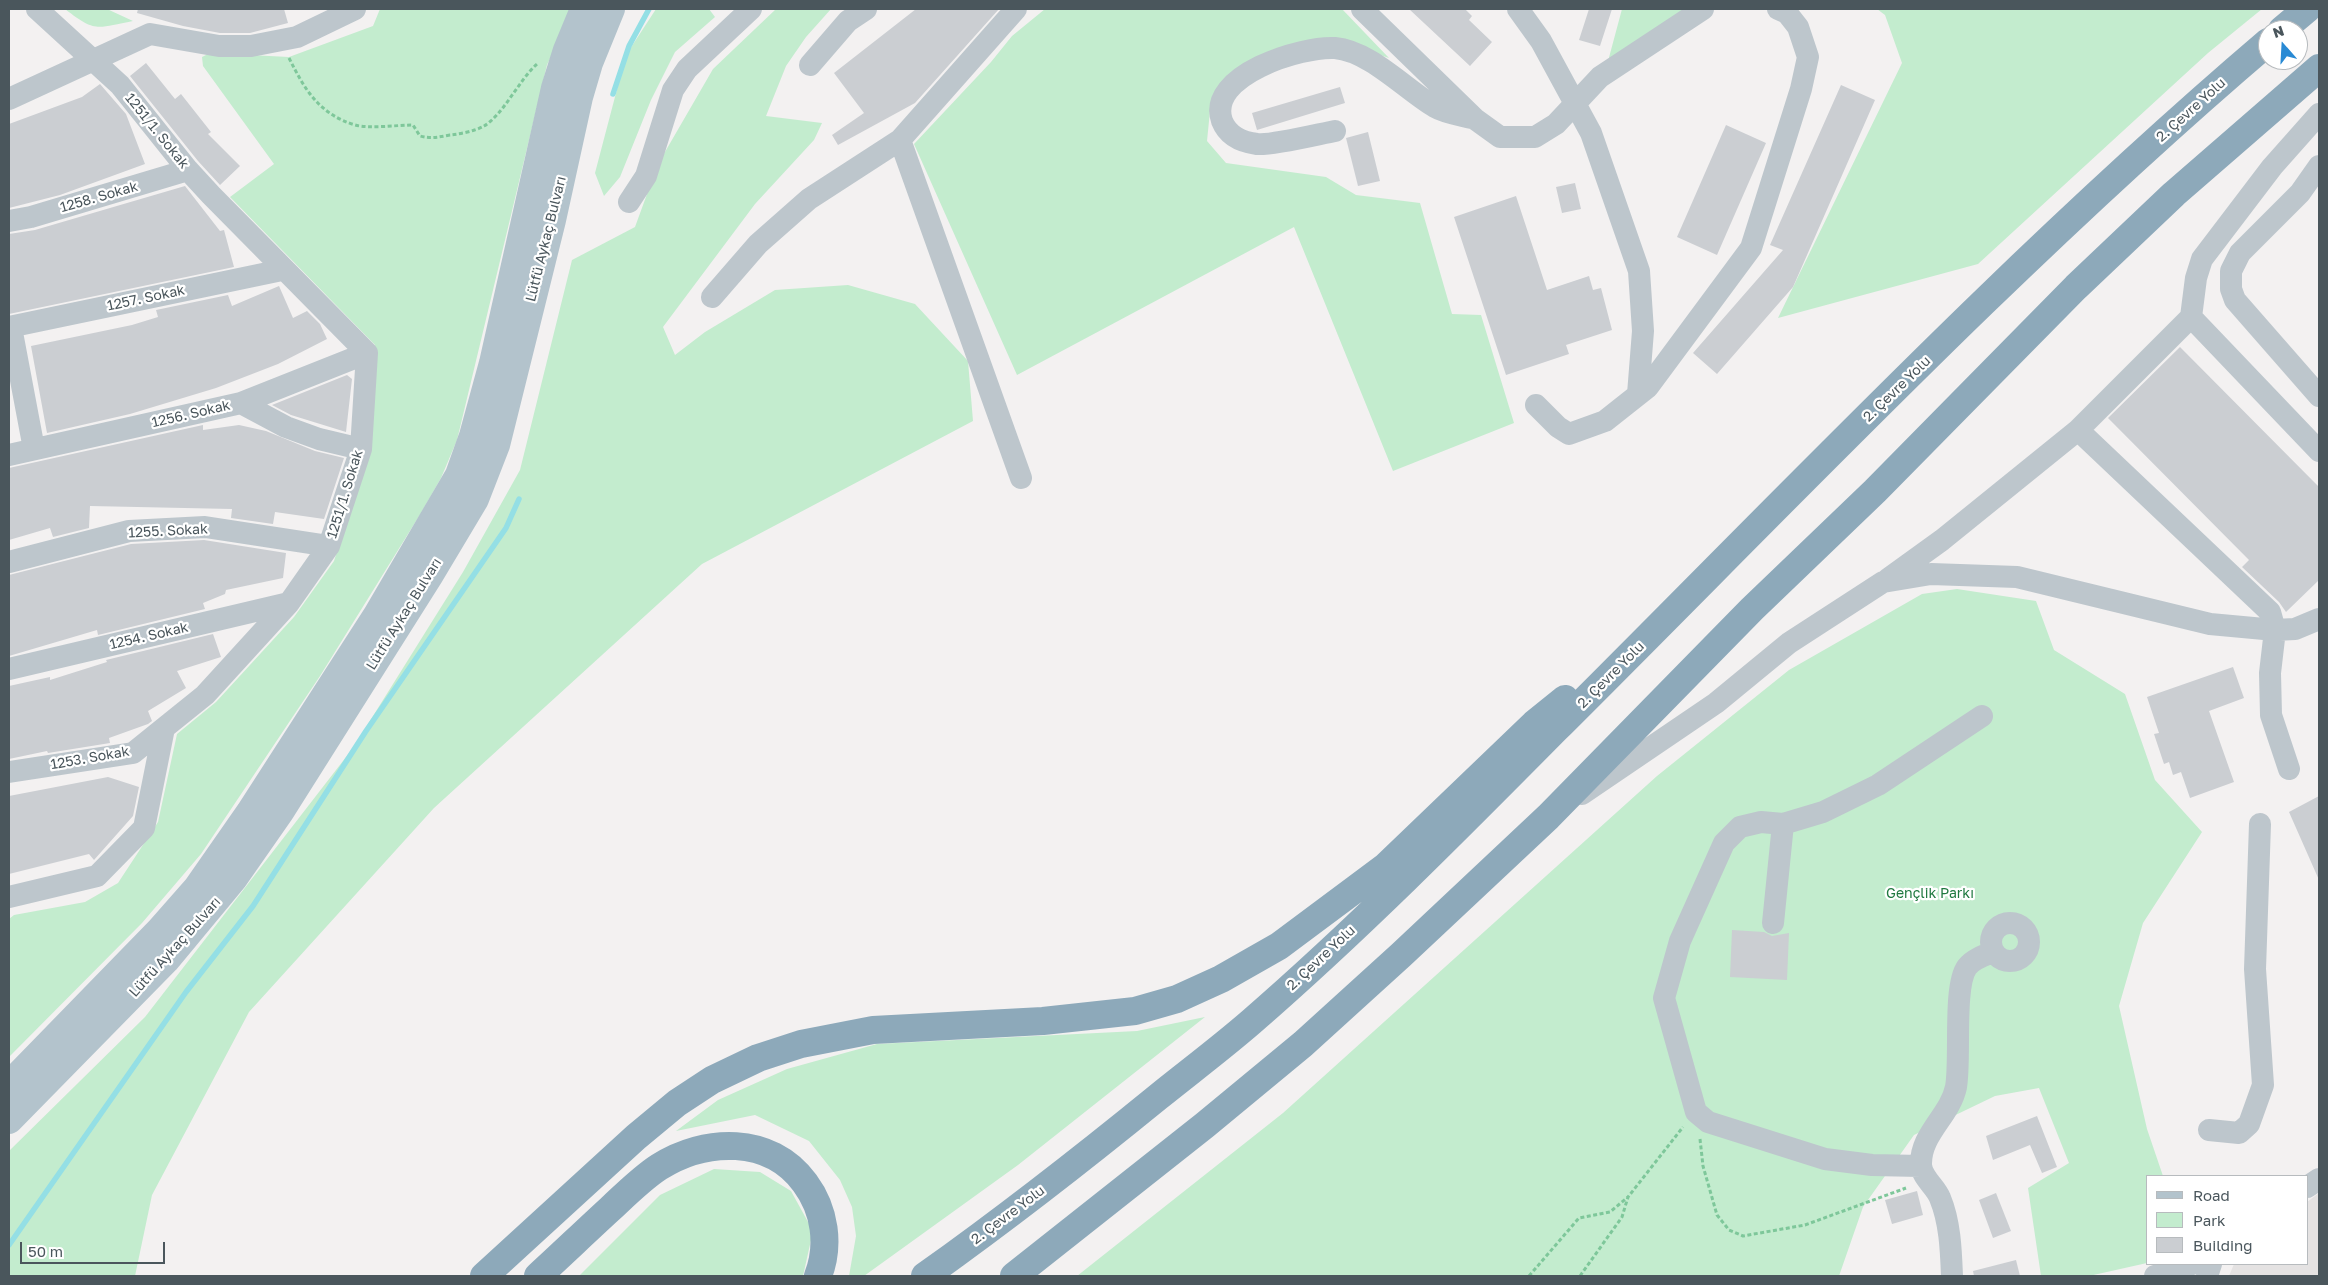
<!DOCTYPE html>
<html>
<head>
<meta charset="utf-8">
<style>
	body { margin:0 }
	#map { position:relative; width:2328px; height:1285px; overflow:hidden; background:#f3f1f1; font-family:"Golos Text",sans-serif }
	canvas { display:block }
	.frame { position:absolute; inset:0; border:10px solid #4a565c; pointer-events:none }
	.legend { position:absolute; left:2146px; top:1175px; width:162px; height:90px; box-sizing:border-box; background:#fff; border:1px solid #b7bbbe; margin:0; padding:6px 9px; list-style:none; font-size:15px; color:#4a565c }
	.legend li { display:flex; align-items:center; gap:10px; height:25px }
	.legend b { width:25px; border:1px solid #b7bbbe }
	.north { position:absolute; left:2258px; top:20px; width:50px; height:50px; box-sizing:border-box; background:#fff; border:1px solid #b7bbbe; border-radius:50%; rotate:341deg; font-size:14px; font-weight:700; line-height:20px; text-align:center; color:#4a565c }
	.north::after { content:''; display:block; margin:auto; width:18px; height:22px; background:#298ad4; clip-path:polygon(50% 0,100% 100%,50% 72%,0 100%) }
	.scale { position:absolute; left:20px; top:1242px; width:145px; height:22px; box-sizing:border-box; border:2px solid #4a565c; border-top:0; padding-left:6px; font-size:15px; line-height:18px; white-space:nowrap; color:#4a565c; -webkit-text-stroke:4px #fff; paint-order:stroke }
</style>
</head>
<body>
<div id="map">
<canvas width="2328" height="1285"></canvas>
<div class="frame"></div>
<ul class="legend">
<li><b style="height:6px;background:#b3c3cc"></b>Road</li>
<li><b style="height:14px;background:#c3ecce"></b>Park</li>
<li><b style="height:14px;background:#cbced2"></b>Building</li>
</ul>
<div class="north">N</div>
<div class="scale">50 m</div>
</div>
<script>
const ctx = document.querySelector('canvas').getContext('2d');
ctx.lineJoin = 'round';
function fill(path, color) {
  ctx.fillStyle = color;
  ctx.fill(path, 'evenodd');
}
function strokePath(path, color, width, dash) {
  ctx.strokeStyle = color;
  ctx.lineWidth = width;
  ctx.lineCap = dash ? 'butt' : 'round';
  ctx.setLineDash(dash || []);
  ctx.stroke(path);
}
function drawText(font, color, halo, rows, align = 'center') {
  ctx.font = font + ' "Golos Text",sans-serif';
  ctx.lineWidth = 4.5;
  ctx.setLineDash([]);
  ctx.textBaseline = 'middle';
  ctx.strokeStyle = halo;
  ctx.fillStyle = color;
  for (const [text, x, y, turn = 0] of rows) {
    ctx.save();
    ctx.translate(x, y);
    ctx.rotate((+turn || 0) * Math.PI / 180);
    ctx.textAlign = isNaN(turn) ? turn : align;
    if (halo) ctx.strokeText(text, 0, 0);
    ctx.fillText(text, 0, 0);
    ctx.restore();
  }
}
fill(new Path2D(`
	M2319,1193V1276H2229L2234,1264H2307V1202Z`), '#e4e2e2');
fill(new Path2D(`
	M65,9H107L133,21C96,28 96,33 65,9Z
	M380,9H573L547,65L457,440L441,478L421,513L320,676L201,854L142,923L9,1057V919L14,915L85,902L118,883L158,822L177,734L216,702L294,617L334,561L370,448L375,345L230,197L274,164L203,66L202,57L210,53L289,57L373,26Z
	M656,9H709L715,17L675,52L651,100L620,177L604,196L595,173L626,55Z
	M776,9H831L806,37L786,66L766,116L822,123L814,140L755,204L663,327L675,355L705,332L775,290L848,285L915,304L968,361L973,421L702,564L434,808L249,1012L152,1195L135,1276H9V1151L145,1017L353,748L463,572L520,470L572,260L635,227L658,164L713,69Z
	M1045,9H1342L1389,58L1347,44L1287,47L1210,111L1207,141L1226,163L1326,177L1356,195L1420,203L1452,314L1481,315L1514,423L1393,471L1294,227L1017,375L914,144L991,62L1012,36Z
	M1622,9H1689L1607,65Z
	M1877,9H2262L2208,53L1978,264L1778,318L1902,63L1885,15Z
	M1957,589L2036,601L2054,650L2125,694L2155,780L2202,832L2143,923L2119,1006L2147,1129L2163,1176H2147V1263L2089,1276H2041L2028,1188L2069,1163L2039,1088L1995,1096L1914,1135L1863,1207L1839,1276H1077L1283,1113L1657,776L1789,670L1922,594Z
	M1205,1017L1018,1165L864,1276H849L856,1236L852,1207L840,1180L809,1141L755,1115L676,1131L718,1100L787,1069L877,1044L1137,1031Z
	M714,1169L760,1172L791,1191L813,1231L803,1276H579L660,1195Z`), '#c3ecce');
strokePath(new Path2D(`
	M613,94L629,46L649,9
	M9,1245L186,992L253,906L366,731L506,528L519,499`), '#94dfe5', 5.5);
fill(new Path2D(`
	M138,9H284L288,23L250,33H220L183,26L137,13Z
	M916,9H999L915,103L838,145L832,135L864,113L834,73Z
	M1409,9H1465L1472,16L1469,20L1492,42L1470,66Z
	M1589,9H1612L1600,46L1579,40Z
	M146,63L175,99L181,94L211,132L208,134L240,166L220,185L198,161L130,76Z
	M100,84L126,114L145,164L60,195L9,208V124L82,97Z
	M1841,85L1875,100L1793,287L1717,374L1693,353L1783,250L1770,245Z
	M1340,87L1345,103L1257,130L1252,113Z
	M1726,125L1766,143L1717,255L1677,237Z
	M1368,132L1380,181L1358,186L1346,138Z
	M1575,183L1581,209L1562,213L1556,187Z
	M185,186L220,231L224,230L234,267L9,314V234L35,230Z
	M1516,196L1547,290L1589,276L1593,290L1601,288L1612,330L1566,345L1569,354L1506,375L1454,217Z
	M279,286L293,318L307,311L320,324L327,339L278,364L216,388L130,414L47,433L31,346L132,325L158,317L156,310L228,295L232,306Z
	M2180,347L2319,487V580L2286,612L2279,602L2242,567L2249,560L2108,418Z
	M347,375L352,379L346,432L291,415L272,405Z
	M203,425V430L239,425L266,431L315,451L344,458L324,519L275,512L273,524L231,518L232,509L90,506L89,528L53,537L50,528L9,540V468Z
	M204,540L286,553L283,578L226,590L225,594L203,603L205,609L98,635L97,630L9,656V575L131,544Z
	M213,634L221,657L177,671L186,688L148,711L152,721L148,724L109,738L110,743L48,753L47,751L9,759V686L50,677V680L107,662L106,660Z
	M2233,667L2244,698L2209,711L2234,782L2190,798L2181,772L2173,775L2169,762L2164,764L2154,734L2159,733L2147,697Z
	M108,777L139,787L133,816L94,860L89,854L9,874V796Z
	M2319,796V880L2289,812Z
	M1732,930L1764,932L1772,936L1789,933L1787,980L1730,977Z
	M2037,1116L2057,1167L2042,1173L2030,1145L1993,1160L1986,1136Z
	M1917,1191L1923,1215L1892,1224L1885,1200Z
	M1996,1193L2011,1231L1993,1238L1979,1200Z
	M2016,1260L2020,1276H1974L1973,1271Z`), '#cbced2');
strokePath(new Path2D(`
	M289,58C305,90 319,114 355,125C369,129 397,125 413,125L420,136C431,139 439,137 450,135C461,134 475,131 484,126C503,115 519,80 537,64
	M1700,1139L1703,1166L1717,1215L1729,1230L1743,1236L1805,1225L1906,1188
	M1529,1276L1579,1218L1610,1212L1628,1197
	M1580,1276L1622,1217L1628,1197L1683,1127`), '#7ec79a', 3, [4, 2.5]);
strokePath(new Path2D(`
	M1016,9L900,140L1021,478
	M1362,9L1475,119L1500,137H1535L1556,124L1600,77L1703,9
	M1518,9L1541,41L1591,133L1639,271L1643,331L1638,394
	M810,65L848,21L866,9
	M9,99L150,34L219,46H251L297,37L355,9
	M2319,114L2272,167L2202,259L2196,278L2191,317L2319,451
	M1335,131C1319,134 1270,146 1257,144C1241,142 1228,136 1222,121C1206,75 1302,46 1335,48C1370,51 1406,90 1435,107C1445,113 1460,115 1472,118
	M2319,166L2300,193L2240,253L2231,271V289L2235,300L2319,396
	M629,202L646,176L673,90L687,69L751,9
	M9,221L31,217L188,170
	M712,297L758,244L809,199L900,140
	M9,327L282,270
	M11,327L34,449
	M241,403L286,427L319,439L361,449
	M1536,405L1558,427L1569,434L1605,421L1648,387L1751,248L1801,89L1808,57L1798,27L1787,13L1778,9
	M2078,430L2270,612L2275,630L2270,673L2271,715L2289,769
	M9,455L241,403L367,353
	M9,562L129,531L205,527L329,546
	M1888,579L1942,540L2078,430L2191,317
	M9,669L289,603
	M9,772L133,753L164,728
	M1582,794L1716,703L1789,643L1883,582L1931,574L2017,577L2210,624L2275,630L2295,629L2319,619
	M9,897L97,876L144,828L164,728L205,695L289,603L329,546L361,449L367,353L211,195L188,170L120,85L37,9
	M1991 942a19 19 0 1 1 38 0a19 19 0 1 1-38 0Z
	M1773,923L1783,824
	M2209,1130L2239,1133L2249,1124L2263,1085L2255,969L2260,824
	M1921,1166L1872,1165L1825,1159L1708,1122L1696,1112L1664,998L1680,941L1724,843L1740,827L1761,822L1783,824L1823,812L1878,785L1982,716
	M2307,1187L2319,1179
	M1952,1276C1951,1250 1950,1222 1940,1198C1936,1187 1922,1178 1921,1165C1920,1134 1950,1116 1956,1087C1961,1060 1953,986 1967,967C1973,959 1985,955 1993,952
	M2155,1276L2192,1264
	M2207,1276L2211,1264`), '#bdc6cc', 22);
strokePath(new Path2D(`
	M9,1085L160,930L197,888L250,812L377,615L459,475L473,436L493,363L555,88L567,50L584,9
	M9,1120L166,960L234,878L280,812L429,576L475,499L496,445L552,220L579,97L589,63L611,9`), '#b3c3cc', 28);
strokePath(new Path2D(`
	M2282,30L2307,9
	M484,1276L636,1137L677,1103L712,1080L758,1058L801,1044L873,1030L1043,1021L1135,1011L1177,999L1221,979L1279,946L1385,867L1534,724L1565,699
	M538,1276C562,1254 586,1231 610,1209C625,1195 642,1178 659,1167C705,1138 770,1135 805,1183C825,1210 830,1245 818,1276
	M925,1276C1005,1219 1082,1159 1158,1097C1189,1072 1221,1048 1251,1022C1357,930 1456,830 1555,730C1788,498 2018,255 2268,42
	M1014,1276L1205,1125L1303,1044L1401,955L1548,817L1752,609L1875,491L2076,287L2174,194L2319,68`), '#8da9ba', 28);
drawText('14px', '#4a565c', '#fff', [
	["2. Çevre Yolu",2191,110,-42],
	["1251/1. Sokak",157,131,51],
	["1258. Sokak",99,197,-16],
	["Lütfü Aykaç Bulvarı",546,239,-76],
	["1257. Sokak",146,298,-12],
	["2. Çevre Yolu",1897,389,-44],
	["1256. Sokak",191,414,-13],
	["1251/1. Sokak",345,494,-73],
	["1255. Sokak",168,531,-3],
	["Lütfü Aykaç Bulvarı",404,614,-58],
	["1254. Sokak",149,636,-13],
	["2. Çevre Yolu",1611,675,-45],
	["1253. Sokak",90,758,-10],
	["Lütfü Aykaç Bulvarı",175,947,-48],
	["2. Çevre Yolu",1321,958,-43],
	["2. Çevre Yolu",1008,1215,-37]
]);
drawText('14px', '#207940', '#fff', [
	["Gençlik Parkı",1930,894]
]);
</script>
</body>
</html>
